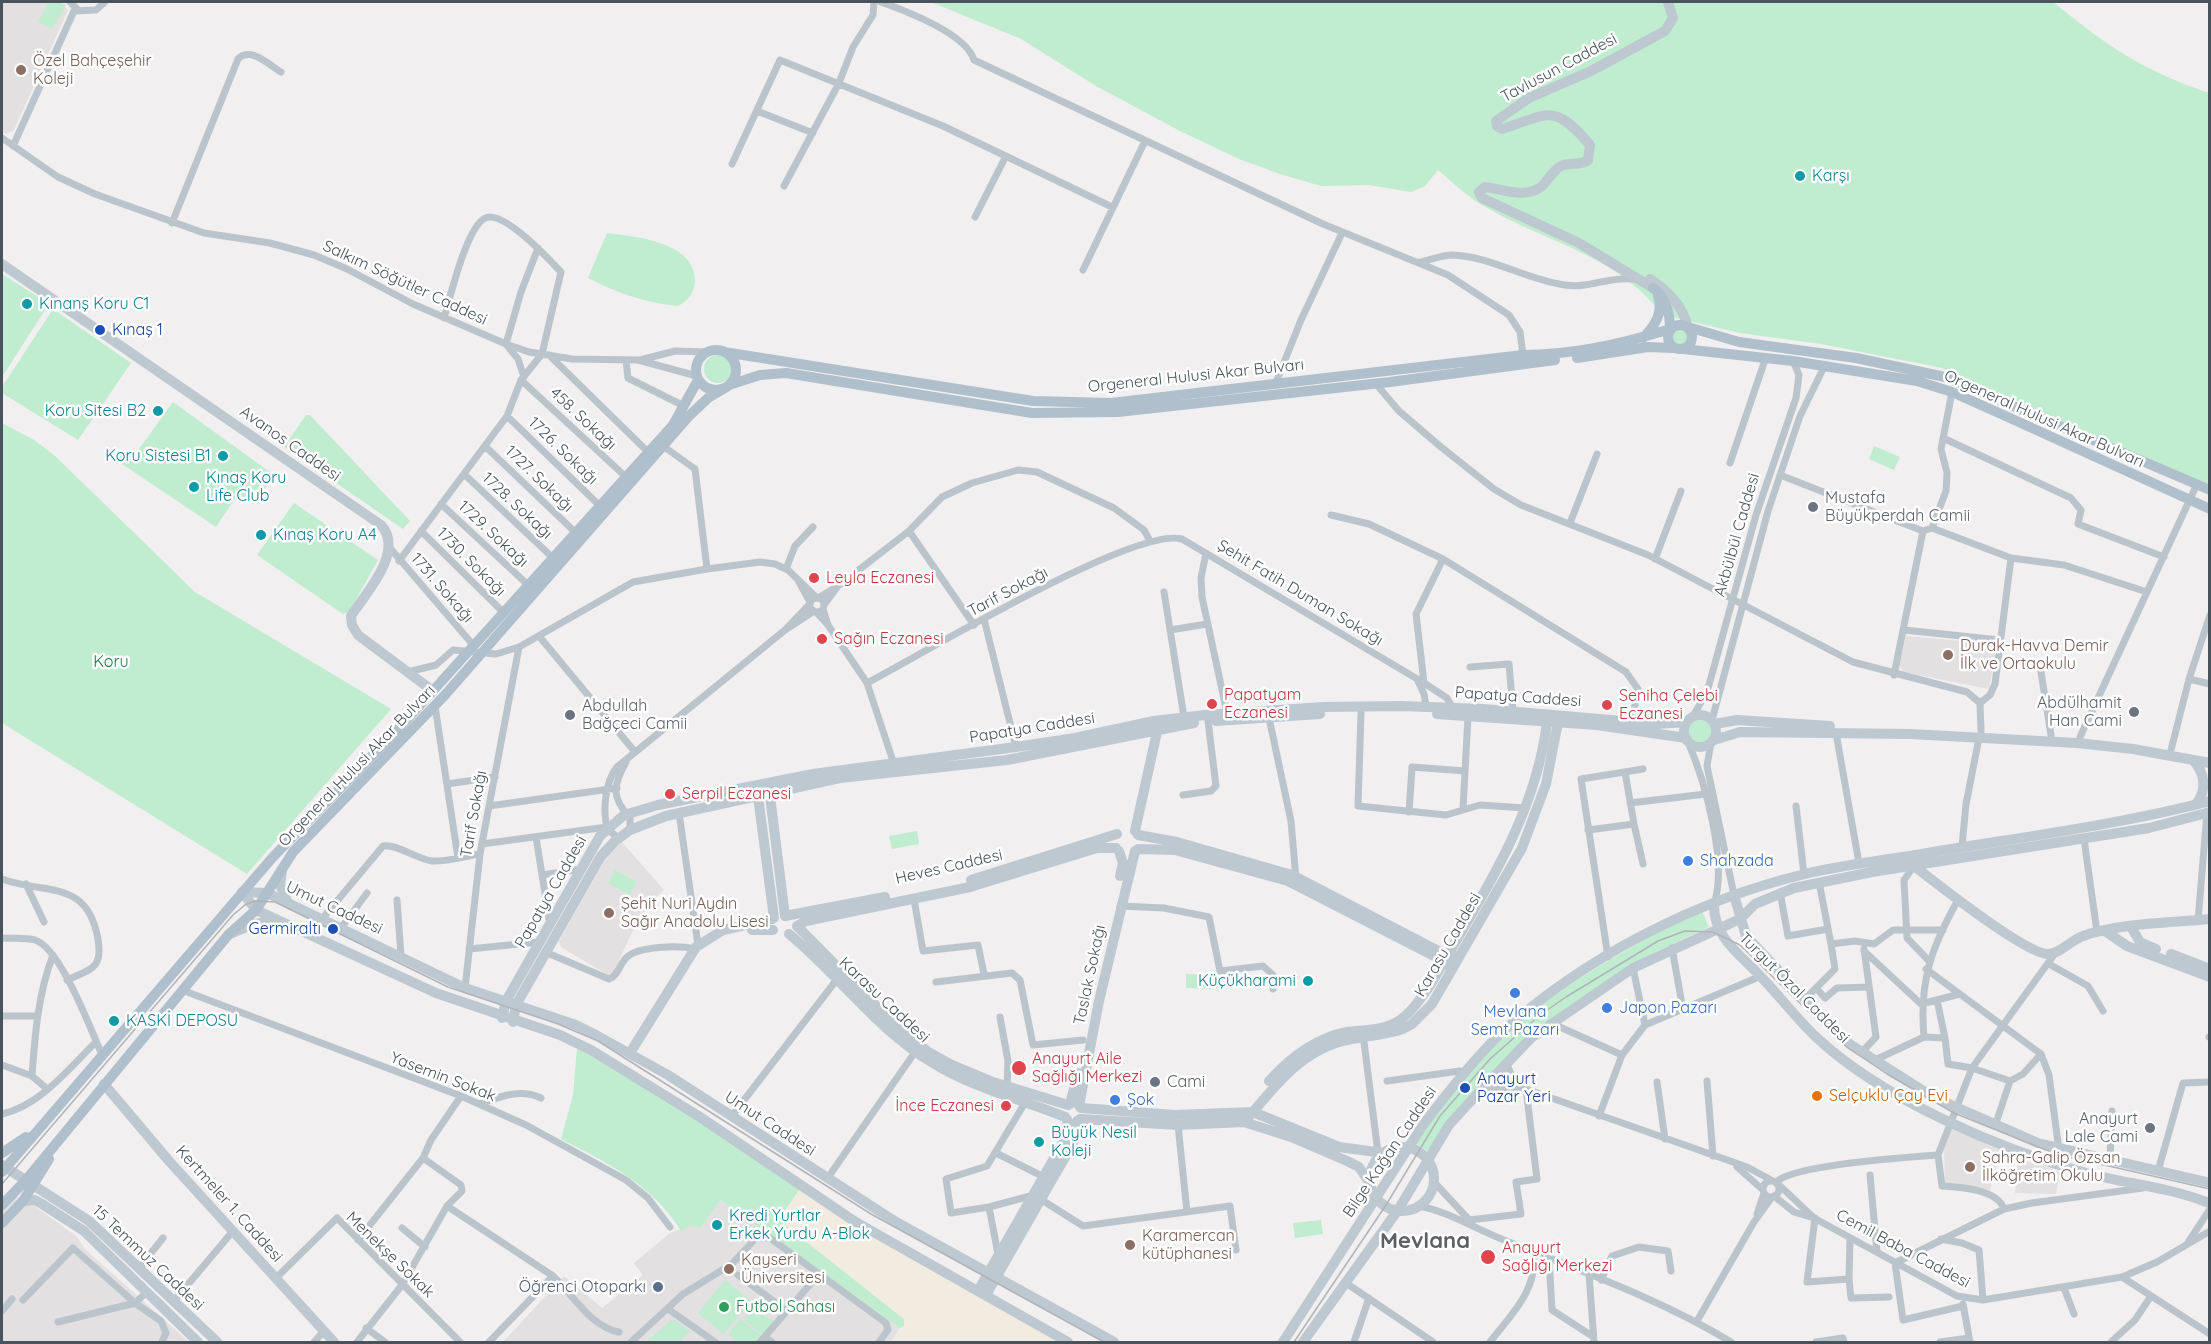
<!DOCTYPE html>
<html>
<head>
<meta charset="utf-8">
<style>
	body { margin:0 }
	#map { position:relative; width:2211px; height:1344px; overflow:hidden; background:#f1efef; font-family:Quicksand,sans-serif }
	canvas { display:block }
	.frame { position:absolute; inset:0; border:3px solid #48535b; pointer-events:none }
</style>
</head>
<body>
<div id="map">
<canvas width="2211" height="1344"></canvas>
<div class="frame"></div>
</div>
<script>
const ctx = document.querySelector('canvas').getContext('2d');
ctx.lineJoin = 'round';
function fill(path, color) {
  ctx.fillStyle = color;
  ctx.fill(path, 'evenodd');
}
function strokePath(path, color, width, dash) {
  ctx.strokeStyle = color;
  ctx.lineWidth = width;
  ctx.lineCap = dash ? 'butt' : 'round';
  ctx.setLineDash(dash || []);
  ctx.stroke(path);
}
function drawText(font, color, halo, rows, align = 'center') {
  ctx.font = font + ' Quicksand,sans-serif';
  ctx.lineWidth = 5;
  ctx.setLineDash([]);
  ctx.textBaseline = 'middle';
  ctx.strokeStyle = halo;
  ctx.fillStyle = color;
  for (const [text, x, y, turn = 0] of rows) {
    ctx.save();
    ctx.translate(x, y);
    ctx.rotate((+turn || 0) * Math.PI / 180);
    ctx.textAlign = isNaN(turn) ? turn : align;
    if (halo) ctx.strokeText(text, 0, 0);
    ctx.fillText(text, 0, 0);
    ctx.restore();
  }
}
fill(new Path2D(`
	M2,2H59L68,10L14,130L6,134L2,132Z
	M1906,636L1997,644L1989,689L1904,672L1899,666Z
	M622,842L664,890L653,900L635,926L614,971L608,975L561,947L559,941L610,851Z
	M1953,1126L2000,1150L1990,1190L1945,1183L1944,1149Z
	M2018,1158L2060,1172L2056,1194L2015,1193Z
	M16,1197H22L76,1236L86,1250L189,1342H2V1200Z
	M720,1200L900,1328L891,1342H503L564,1276L602,1308L643,1275L634,1263L670,1233L689,1226L701,1228Z`), '#e2e0e0');
fill(new Path2D(`
	M49,2H59L66,5L52,29L38,22Z
	M931,2H2053C2106,45 2143,71 2209,93V482L2204,484L1942,368L1821,344L1740,333L1655,313V306C1612,255 1545,241 1489,209C1470,199 1454,184 1438,170L1425,186L1411,192L1369,185L1321,186L1280,174L1239,159L1180,131L1096,86L1021,39Z
	M607,233C635,237 694,241 695,280C695,292 688,301 678,306C646,303 617,293 588,278Z
	M2,274L49,304L2,377Z
	M53,309L131,363L78,440L2,393V387Z
	M1670 337a10 10 0 1 1 20 0a10 10 0 1 1-20 0Z
	M704 369a14 14 0 1 1 28 0a14 14 0 1 1-28 0Z
	M173,402L274,475L254,504L238,494L216,527L116,460L121,455L131,460Z
	M306,415H310L410,521L403,529L284,447Z
	M2,423L34,440L54,455L195,592L391,709L247,874L2,723Z
	M1874,446L1900,457L1894,470L1869,459Z
	M294,503L378,560L349,612L343,614L257,555Z
	M1689 731a11 11 0 1 1 22 0a11 11 0 1 1-22 0Z
	M917,831L919,844L892,849L889,836Z
	M615,870L637,882L630,895L608,883Z
	M1701,909L1709,927L1645,957L1543,1024L1429,1152L1415,1143C1442,1105 1473,1062 1509,1031C1567,981 1634,945 1701,909Z
	M1186,974L1212,975V989L1186,988Z
	M577,1048L637,1082L801,1187L779,1220L904,1319V1326L900,1328L720,1200L701,1228L689,1226L681,1231C652,1184 608,1163 561,1139L573,1095Z
	M1321,1220L1323,1234L1295,1238L1293,1223Z
	M725,1280L751,1301L724,1334L698,1313Z
	M754,1307L777,1325L767,1338L744,1320Z
	M673,1319L690,1331L679,1342H646Z
	M740,1319L762,1336L757,1342H738L728,1334Z`), '#c0eccf');
fill(new Path2D(`
	M801,1187L1034,1322L1074,1342H891L905,1324L904,1319L779,1220Z`), '#f1ebe0');
strokePath(new Path2D(`
	M70,2L78,10
	M881,2C906,11 966,34 974,60L1323,224L1448,275L1509,315L1520,332L1523,355
	M757,111L813,133
	M2,138L58,177L95,194L204,233L270,243L314,255L347,269L413,304L506,344L529,352L572,359L638,360L697,376
	M13,146L74,11L96,10L105,2
	M732,164L780,60L943,126L1112,207
	M784,186L839,83L853,47L873,15L874,2
	M975,217L1006,156
	M172,223L238,59C251,46 269,65 281,72
	M1420,262C1430,260 1442,255 1452,255C1491,256 1526,280 1565,285C1589,289 1609,276 1633,279
	M1083,270L1145,141
	M549,355L648,452
	M626,360L628,378L684,406
	M640,360L675,351L707,352
	M524,377L518,359L506,344L521,292L538,248
	M521,380L626,477
	M1376,384L1399,411L1441,447L1494,489L1521,505L1648,555L1853,662L1967,692L1980,703L1981,731
	M1275,385L1301,320L1342,233
	M507,416L599,505
	M1943,438L2071,498L2081,510L2078,524L2164,557
	M485,446L575,532
	M663,446L695,469L707,569
	M1730,463L1766,357
	M464,474L552,557
	M1780,475L1923,531L1894,675
	M441,504L527,584
	M1331,515L1369,524L1443,559L1626,672L1638,689L1632,721
	M1570,523L1597,454
	M1932,528L1946,491L1947,473L1941,449L1952,392
	M421,531L503,612
	M909,531L974,625
	M1923,531L1932,528L2011,558L1995,684L1990,695L1980,703
	M390,548L474,646
	M1206,553L1201,578L1202,597L1227,713
	M2011,558L2064,565L2147,592
	M1655,559L1681,491
	M399,561L507,416L521,380L542,354L561,272C548,258 509,216 489,217C468,218 450,299 444,318
	M786,569L795,546L813,527
	M799,582L810,602
	M1164,592L1184,717
	M818,598L838,586L909,531L942,497L972,483L1018,470L1037,472L1114,508L1144,530L1150,541
	M810 605a7 7 0 1 1 14 0a7 7 0 1 1-14 0Z
	M824,605L838,586
	M823,609L828,625
	M816,612L828,625L867,683L894,764
	M984,619L1016,747
	M785,630L814,611
	M1170,630L1207,624
	M1904,630L2000,640
	M539,636L635,752
	M1470,667L1509,664L1513,711
	M408,672L436,665L453,650L496,654L519,647L633,582L707,569L760,562L775,564L788,570L817,598
	M2041,672L2051,735
	M2189,679L2210,684
	M1418,681L1424,694L1426,707
	M867,683C921,655 1134,526 1182,539L1424,683L1447,698L1452,707
	M1424,683L1416,614L1443,559
	M435,706L458,858
	M1361,713L1358,806L1446,815L1480,805L1526,808
	M1693,716L1707,692L1756,515L1796,398L1799,375L1793,361
	M1269,718L1291,821L1296,879
	M1712,720L1768,511L1800,416L1825,365
	M1836,733L1859,863
	M2080,737L2197,484
	M1688,742C1705,781 1728,863 1714,904
	M1711,743L1707,766L1734,895
	M2171,750L2189,679L2210,615
	M626,762C612,787 612,798 630,818V830
	M1625,772L1634,824
	M447,784L495,777
	M1183,795L1211,791L1216,786L1208,721
	M1630,803L1706,794
	M489,806L617,788
	M1796,806L1804,874
	M1463,809L1468,716
	M1409,812L1412,767L1465,771
	M679,813L698,945
	M1588,830L1634,824L1643,864
	M536,837L550,925
	M619,838L608,830C602,812 605,782 617,767L785,630L810,604
	M2084,839L2097,932
	M482,844L607,827
	M1962,846L1966,804L1979,738
	M1914,866L1904,880L1907,938L1930,962
	M542,875L581,869
	M2,879C45,895 87,878 98,939C103,969 91,969 67,980
	M1819,882L1831,944L1855,941L1874,944L1893,930H1943
	M26,884L44,922
	M1780,892L1788,936L1828,929
	M914,899L923,951L978,945L984,974
	M397,900L401,956
	M1120,906L1164,908L1209,917L1220,971L1263,966L1273,975V989
	M322,919L383,846C395,843 417,859 432,861C447,862 465,856 480,854
	M2198,921L2207,812
	M341,928L367,893
	M2,938C12,939 25,937 35,940C61,948 91,1031 103,1057
	M1672,948L1683,1010
	M469,949L540,942
	M1864,951L1921,1004L1960,994
	M545,952L609,979C619,975 619,965 626,958C637,946 680,945 694,949
	M1608,957L1581,779L1643,769
	M2049,964L2088,986L2103,1011
	M1633,968L1645,1025
	M1926,969L2041,1054L2023,1074L2010,1081
	M936,982L1012,973L1020,980L1033,1045L1083,1040
	M465,988L480,854L519,647
	M1816,988L1825,998L1837,988L1869,987
	M182,990L461,1096L526,1125L626,1180L648,1198L670,1227
	M1804,1000L1835,969L1831,944
	M1937,1000L1945,1038
	M2,1016H37
	M1000,1017L1008,1061L1007,1087
	M1551,1023L1622,1055
	M1363,1034L1378,1153
	M1924,1037C1919,982 1931,948 1958,900
	M2209,1037H2210
	M1862,1052L1876,1037L1864,949
	M2041,1054L2049,1075L2059,1150
	M1875,1060L1924,1037L1945,1038L1948,1064L1972,1068L2010,1081L1995,1126
	M1506,1062L1513,1079L1526,1089L1747,1167L1773,1181
	M2,1065L32,1076L46,1088
	M32,1076C35,1034 38,994 53,955
	M1387,1081L1460,1071L1465,1073
	M1707,1081L1713,1156
	M1657,1082L1665,1139
	M1484,1088L1526,1089
	M1026,1101L987,1166L946,1179L951,1213L989,1207L1034,1195L1083,1226L1230,1206L1236,1250
	M479,1104C499,1097 520,1088 541,1098
	M2,1114C40,1106 69,1068 96,1042
	M1599,1116L1622,1055L1645,1025L1761,976
	M731,1117L838,978
	M1178,1125L1187,1212
	M996,1153L1044,1177
	M1938,1155L1972,1068L2056,952
	M2110,1161L2112,1111
	M1737,1167L1763,1190
	M2158,1171L2183,1083L2210,1082
	M1870,1175L1877,1252
	M827,1179L915,1052
	M1763 1189a8 8 0 1 1 16 0a8 8 0 1 1-16 0Z
	M1434,1182L1471,1222
	M1776,1182C1794,1165 1909,1157 1938,1155L1942,1186C1960,1187 1997,1189 2004,1209
	M1778,1184L1814,1218L1957,1296L1983,1300L2122,1277L2157,1262L2210,1231
	M1774,1196L1794,1212L1814,1218
	M447,1206L553,1276C573,1294 590,1327 619,1332
	M1419,1206C1450,1212 1475,1229 1504,1240C1580,1271 1661,1299 1731,1342
	M989,1207L998,1254
	M1757,1214L1764,1193
	M1815,1218L1807,1282L1849,1279L1850,1238
	M1469,1220L1521,1214L1516,1182L1537,1179L1526,1089
	M402,1228L425,1247
	M1941,1239L1962,1243L1979,1250L1983,1300
	M358,1240L423,1158L431,1140L461,1096
	M2189,1241L2210,1209
	M1549,1258L1552,1310L1592,1336
	M139,1268L163,1238
	M1589,1274L1594,1342
	M738,1275L787,1311
	M2122,1277L2210,1334
	M276,1278L337,1218L460,1342
	M1849,1279L1851,1298L1889,1297
	M1601,1280L1612,1256L1639,1247L1668,1251L1671,1271
	M1346,1283L1433,1342
	M2064,1288L2074,1314
	M23,1300L73,1248L135,1303L161,1321L166,1333L162,1342
	M174,1301L233,1231
	M1963,1304L1970,1342
	M1963,1306L1903,1320L1895,1263L2004,1209L2032,1203L2143,1188
	M668,1309L715,1342
	M2,1311L12,1299
	M1697,1321L1754,1222L1772,1197
	M58,1322L135,1303L147,1292
	M366,1328L385,1342
	M765,1337L772,1342
	M314,1342L324,1331
	M357,1342L402,1285L447,1206L462,1191L461,1185L423,1158
	M489,1342L553,1276
	M631,1342L683,1294L732,1264L756,1238H770L886,1323L888,1330L879,1342
	M760,1342L819,1274
	M1354,1342L1369,1298
	M1490,1342C1511,1315 1539,1289 1533,1252
	M1816,1342L1843,1338L1844,1342
	M1940,1342L1969,1338
	M2111,1342L2135,1320L2151,1296`), '#bbc4cb', 7);
strokePath(new Path2D(`
	M2,264L381,525C405,551 366,593 351,616L352,625L358,635L433,691
	M1650,279C1669,292 1682,305 1688,327
	M1653,288L1579,243L1482,198L1479,192L1485,187C1503,189 1524,199 1541,187C1548,181 1552,171 1561,166C1570,161 1579,167 1588,160L1590,145C1553,101 1547,115 1502,129L1497,126L1496,121L1529,98L1591,71L1665,31L1673,18L1668,2
	M1437,714L1597,725L1686,738
	M1684 731a16 16 0 1 1 32 0a16 16 0 1 1-32 0Z
	M1216,721L1320,714
	M1715,724L1737,720L1830,726
	M1714,740L1740,732L1910,734L2077,743L2133,749L2210,763
	M2193,760C2205,773 2207,789 2197,803
	M769,788L785,916L885,897
	M757,789L774,918
	M1135,831L1159,723
	M1138,849L1175,850L1288,881L1444,961L1447,965L1455,963L1453,955H1446L1292,875L1177,842L1138,835
	M1119,851L1123,863L1120,876
	M1913,862L1914,866C1936,883 2023,952 2047,954C2059,955 2071,940 2083,936C2119,923 2170,923 2210,919
	M282,870L280,885L288,903
	M971,880L1117,834
	M242,892L267,893L465,988L576,1025L596,1035L668,1075L896,1222L1114,1342
	M242,892L256,910L436,993L560,1035L591,1050L700,1117L854,1221L1068,1342
	M1734,895L1746,936L1829,1024L1851,1045L1933,1097L2038,1143L2210,1183
	M1714,904C1713,939 1743,956 1764,980C1782,999 1798,1020 1816,1037C1882,1099 1999,1149 2086,1173C2127,1184 2169,1187 2209,1203
	M2131,927L2140,942L2156,949
	M752,930H773
	M2105,931L2127,946L2210,977
	M230,934L254,924L278,921
	M789,934C839,975 877,1030 933,1063C973,1088 1021,1099 1065,1117
	M2171,954L2210,969
	M502,1018L506,1001L600,836L624,815L658,805L813,774L1016,747L1075,738L1154,721L1205,715L1323,707L1401,706L1483,709L1657,724L1687,722
	M513,1022L516,1005L601,856L615,841L630,830L666,816L840,778L1007,760L1194,723
	M630,1053L696,947L723,930L772,919
	M1269,1081C1290,1058 1316,1038 1347,1032C1362,1030 1379,1031 1393,1024C1409,1017 1421,998 1431,984C1479,899 1535,821 1547,722
	M104,1084L169,1161L334,1342
	M1070,1104L1078,1073
	M1068,1105L993,1082L950,1064L927,1051L898,1028L797,926L806,921L970,887L1097,848H1116
	M1079,1106L1099,1001L1135,851
	M1081,1108L1175,1115L1253,1112L1339,1147L1384,1153
	M1080,1119L1178,1125L1244,1122L1291,1137L1347,1161L1359,1167L1371,1185
	M1244,1122C1273,1090 1296,1055 1339,1042C1360,1036 1382,1036 1403,1029L1412,1024L1432,1004L1522,848L1546,784L1558,722
	M1370 1179a32 32 0 1 1 64 0a32 32 0 1 1-64 0Z
	M2,1165L89,1221L217,1342
	M23,1201L35,1200L42,1204L84,1231L198,1342
	M978,1291L1064,1141L1068,1129L1067,1119
	M986,1295L1072,1145L1078,1130L1077,1121
	M1283,1342L1423,1125C1447,1093 1473,1060 1502,1032C1585,957 1696,900 1805,874C1842,865 1879,861 1916,855C2014,838 2113,826 2210,801
	M1303,1342L1398,1210L1449,1125L1469,1103L1531,1038L1633,968L1740,919L1755,904L1794,888L1872,872L2149,828L2210,812`), '#bdc8d1', 10);
strokePath(new Path2D(`
	M1668 337a12 12 0 1 1 24 0a12 12 0 1 1-24 0Z
	M1688,327L1739,342L1856,358L1945,377L2210,490
	M1643,338C1654,327 1664,312 1658,296
	M1683,349L1793,361L1917,381L1952,392L2010,418L2210,509
	M696 370a20 20 0 1 1 40 0a20 20 0 1 1-40 0Z
	M724,352L1033,401L1111,403L1523,355C1573,355 1622,344 1670,329C1670,313 1667,298 1653,288
	M1577,358L1648,347L1673,348
	M729,385L760,375L786,373L1032,413L1118,412L1390,382L1555,360
	M2,1153L26,1137
	M2,1172L273,857L402,725L673,425L698,380
	M2,1205L26,1180L229,934L256,910L293,852L445,695L690,415L708,398L725,388
	M2,1223L23,1201L49,1159`), '#b0bfcc', 10);
strokePath(new Path2D(`
	M2,1184L233,915L245,905L255,901L275,902L448,987L558,1024L598,1041L871,1214L1104,1342
	M1294,1342L1386,1205L1440,1116L1490,1059L1540,1015L1566,997L1658,941L1685,931L1713,932L1740,945L1841,1043L1887,1074L1954,1113L2056,1154L2210,1189`), '#b1b4b9', 1.5);
for (const [x, y, r, color] of [
	[21,70,6,"#8d6e63"],
	[1800,176,6,"#0f9aa8"],
	[27,304,6,"#0f9aa8"],
	[100,330,6,"#1a4fb4"],
	[158,411,6,"#0f9aa8"],
	[223,456,6,"#0f9aa8"],
	[194,487,6,"#0f9aa8"],
	[1813,507,6,"#6b7280"],
	[261,535,6,"#0f9aa8"],
	[814,578,6,"#e0444e"],
	[822,639,6,"#e0444e"],
	[1948,655,6,"#8d6e63"],
	[1212,704,6,"#e0444e"],
	[1607,705,6,"#e0444e"],
	[2134,712,6,"#6b7280"],
	[570,715,6,"#6b7280"],
	[670,794,6,"#e0444e"],
	[1688,861,6,"#3f7fe0"],
	[609,913,6,"#8d6e63"],
	[333,929,6,"#1a4fb4"],
	[1308,981,6,"#0f9aa8"],
	[1515,993,6,"#3f7fe0"],
	[1607,1008,6,"#3f7fe0"],
	[114,1021,6,"#0f9aa8"],
	[1019,1068,8,"#e0444e"],
	[1155,1082,6,"#6b7280"],
	[1465,1088,6,"#1a4fb4"],
	[1817,1096,6,"#e8710a"],
	[1115,1100,6,"#3f7fe0"],
	[1006,1106,6,"#e0444e"],
	[2150,1128,6,"#6b7280"],
	[1039,1142,6,"#0f9aa8"],
	[1970,1167,6,"#8d6e63"],
	[717,1225,6,"#0f9aa8"],
	[1130,1245,6,"#8d6e63"],
	[1488,1257,8,"#e0444e"],
	[729,1269,6,"#8d6e63"],
	[658,1287,6,"#5c6f8a"],
	[724,1307,6,"#2e9e5b"]
]) {
  const dot = new Path2D();
  dot.arc(x, y, r, 0, 2 * Math.PI);
  ctx.fillStyle = color;
  ctx.fill(dot);
  strokePath(dot, '#fff', 2);
}
drawText('16px', '#785e54', '#fff', [
	["Özel Bahçeşehir",33,61],
	["Koleji",33,79],
	["Durak-Havva Demir",1960,646],
	["İlk ve Ortaokulu",1960,664],
	["Şehit Nuri Aydın",621,904],
	["Sağır Anadolu Lisesi",621,922],
	["Sahra-Galip Özsan",1982,1158],
	["İlköğretim Okulu",1982,1176],
	["Karamercan",1142,1236],
	["kütüphanesi",1142,1254],
	["Kayseri",741,1260],
	["Üniversitesi",741,1278]
], 'left');
drawText('16px', '#48535b', '#fff', [
	["Tavlusun Caddesi",1559,68,-28],
	["Salkım Söğütler Caddesi",405,283,25],
	["Orgeneral Hulusi Akar Bulvarı",1196,376,-6],
	["458. Sokağı",583,419,43],
	["Orgeneral Hulusi Akar Bulvarı",2044,419,24],
	["Avanos Caddesi",290,444,35],
	["1726. Sokağı",563,451,44],
	["1727. Sokağı",539,479,44],
	["1728. Sokağı",517,506,43],
	["1729. Sokağı",493,534,43],
	["Akbülbül Caddesi",1737,535,-74],
	["1730. Sokağı",471,562,45],
	["1731. Sokağı",442,588,49],
	["Tarif Sokağı",1008,592,-28],
	["Şehit Fatih Duman Sokağı",1300,593,31],
	["Papatya Caddesi",1518,697,4],
	["Papatya Caddesi",1032,728,-9],
	["Orgeneral Hulusi Akar Bulvarı",357,766,-46],
	["Tarif Sokağı",474,814,-80],
	["Heves Caddesi",949,867,-13],
	["Papatya Caddesi",551,892,-60],
	["Umut Caddesi",334,908,25],
	["Karasu Caddesi",1448,945,-60],
	["Taslak Sokağı",1090,975,-78],
	["Turgut Özal Caddesi",1794,988,45],
	["Karasu Caddesi",884,1000,43],
	["Yasemin Sokak",443,1077,21],
	["Umut Caddesi",770,1124,33],
	["Bilge Kağan Caddesi",1390,1152,-56],
	["Kertmeler 1. Caddesi",229,1204,48],
	["Cemil Baba Caddesi",1903,1249,28],
	["Menekşe Sokak",390,1255,44],
	["15 Temmuz Caddesi",148,1258,43]
]);
drawText('16px', '#0d838f', '#fff', [
	["Karşı",1812,176],
	["Kınanş Koru C1",39,304],
	["Koru Sitesi B2",146,411,"right"],
	["Koru Sistesi B1",211,456,"right"],
	["Kınaş Koru",206,478],
	["Life Club",206,496],
	["Kınaş Koru A4",273,535],
	["Küçükharami",1296,981,"right"],
	["KASKİ DEPOSU",126,1021],
	["Büyük Nesil",1051,1133],
	["Koleji",1051,1151],
	["Kredi Yurtlar",729,1216],
	["Erkek Yurdu A-Blok",729,1234]
], 'left');
drawText('16px', '#164399', '#fff', [
	["Kınaş 1",112,330],
	["Germiraltı",321,929,"right"],
	["Anayurt",1477,1079],
	["Pazar Yeri",1477,1097]
], 'left');
drawText('16px', '#5b616d', '#fff', [
	["Mustafa",1825,498],
	["Büyükperdah Camii",1825,516],
	["Abdülhamit",2122,703,"right"],
	["Han Cami",2122,721,"right"],
	["Abdullah",582,706],
	["Bağçeci Camii",582,724],
	["Cami",1167,1082],
	["Anayurt",2138,1119,"right"],
	["Lale Cami",2138,1137,"right"]
], 'left');
drawText('16px', '#be3a42', '#fff', [
	["Leyla Eczanesi",826,578],
	["Sağın Eczanesi",834,639],
	["Papatyam",1224,695],
	["Eczanesi",1224,713],
	["Seniha Çelebi",1619,696],
	["Eczanesi",1619,714],
	["Serpil Eczanesi",682,794],
	["Anayurt Aile",1032,1059],
	["Sağlığı Merkezi",1032,1077],
	["İnce Eczanesi",994,1106,"right"],
	["Anayurt",1502,1248],
	["Sağlığı Merkezi",1502,1266]
], 'left');
drawText('16px', '#1d7846', '#fff', [
	["Koru",111,662]
]);
drawText('16px', '#366cbe', '#fff', [
	["Shahzada",1700,861],
	["Japon Pazarı",1619,1008],
	["Mevlana",1515,1012,"center"],
	["Semt Pazarı",1515,1030,"center"],
	["Şok",1127,1100]
], 'left');
drawText('16px', '#c56008', '#fff', [
	["Selçuklu Çay Evi",1829,1096]
], 'left');
drawText('16px', '#4e5e75', '#fff', [
	["Öğrenci Otoparkı",646,1287]
], 'right');
drawText('16px', '#27864d', '#fff', [
	["Futbol Sahası",736,1307]
], 'left');
drawText('bold 22px', '#5c5f63', '#fff', [
	["Mevlana",1425,1241]
]);
</script>
</body>
</html>
